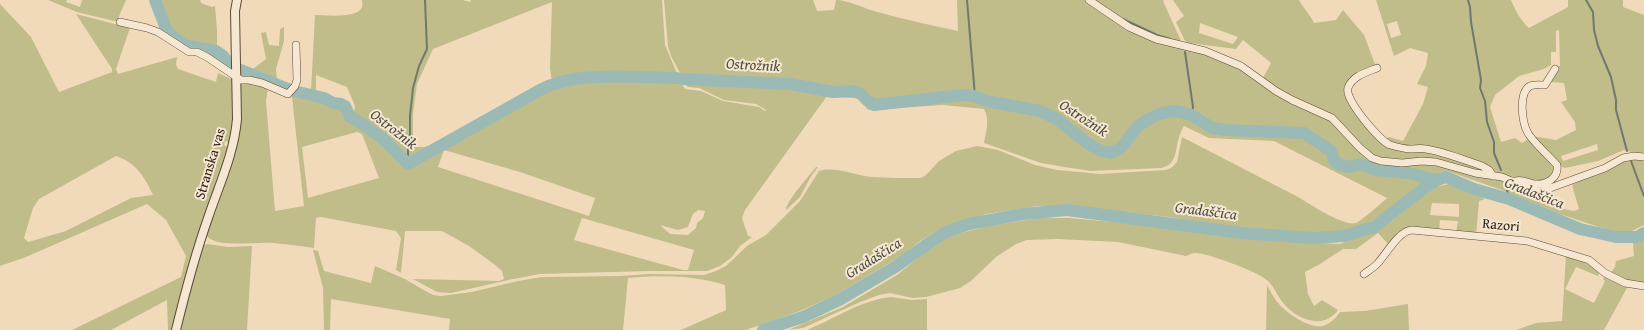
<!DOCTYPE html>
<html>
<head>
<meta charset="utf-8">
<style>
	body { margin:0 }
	canvas { display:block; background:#f0daba }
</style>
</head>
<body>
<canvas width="1644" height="330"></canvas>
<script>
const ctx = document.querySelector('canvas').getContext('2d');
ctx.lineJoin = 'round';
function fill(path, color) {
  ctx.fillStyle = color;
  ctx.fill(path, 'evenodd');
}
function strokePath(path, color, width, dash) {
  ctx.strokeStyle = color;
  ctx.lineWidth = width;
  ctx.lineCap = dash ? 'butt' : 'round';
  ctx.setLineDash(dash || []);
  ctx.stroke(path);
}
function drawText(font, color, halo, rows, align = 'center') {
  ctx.font = font + ' "Gentium Book Plus",serif';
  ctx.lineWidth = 4;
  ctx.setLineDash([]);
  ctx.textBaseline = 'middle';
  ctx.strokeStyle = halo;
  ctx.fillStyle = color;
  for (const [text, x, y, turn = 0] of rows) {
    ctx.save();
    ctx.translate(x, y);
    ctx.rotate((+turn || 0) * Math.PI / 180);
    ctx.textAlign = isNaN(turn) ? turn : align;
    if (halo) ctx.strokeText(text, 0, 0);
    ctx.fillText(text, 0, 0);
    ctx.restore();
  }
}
fill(new Path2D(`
	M48,0H67L66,2L80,7L82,0H126L117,21H114L77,12Z
	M153,0H200L201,3L212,7L215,6L217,30V46L233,65L232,69L210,56L190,50L165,33L160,27Z
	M362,0H463L470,2L471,0H662L665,45L682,85L685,89L701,91L723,101L759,107L765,111L766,110L756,104L724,100L699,88L688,87L681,80V75L671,56L668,46L664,0H813L817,11L834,10L836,0C847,0 861,7 874,11C902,19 930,25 958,31L957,0H1085L1098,10L1157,42L1210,56L1228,63L1328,118L1365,157L1381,164H1436L1507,181L1523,190L1530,199L1568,210L1574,211L1579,209L1572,185L1622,161L1632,158L1644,160V225L1632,231L1617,233L1560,214L1499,189L1447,171L1441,172L1431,177L1395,206L1377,218L1365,225L1344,232L1306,233L1272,230H1240L1169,217L1069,206H1038L986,214L937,231L920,241L904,254L866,277L832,297L797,312L746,330H681L726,310L725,285C694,275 660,275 628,278L623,330H449L450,319L331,299L330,330H324L323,288L313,250L318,251L324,271L371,283L375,266L405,279L422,289L433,295L441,296L472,292L518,281L542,277L620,276L649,274L704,275L716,271L726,266L747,246L766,235L800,201L819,171C836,166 854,175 871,177C887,178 904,178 920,178L925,176L939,161L956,151L977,146L998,150L1035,165L1057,170L1100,174L1166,170L1171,168L1177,162L1182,137L1300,198C1309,204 1345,227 1356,223C1364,219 1380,204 1387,198L1274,141L1209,138L1184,126C1182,130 1180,133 1179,138C1175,150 1177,165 1161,168L1091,171L1071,168L1041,163L984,143C986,131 990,120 984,109L943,105L868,110L861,100L854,98L827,96L745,210L742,218L748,236L752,237L740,246L732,257L720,266L707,271H649L540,274L513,279L451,293L437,292L413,279L499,281L504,279L502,271L494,264L469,246L442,231H405L401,273L396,270L401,238L396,231L321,217L316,218L314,248C300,246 287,244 273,243C258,241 215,249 206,235L207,231L237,145L240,128L241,83L248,81L268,88L266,101L275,211L304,206L292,97L298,87L311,91L315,15C325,15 357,19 362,7C363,5 362,2 362,0ZM552,2L550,68L552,82L441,143L424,147H413V114L417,84L433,49ZM316,75L347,87L355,106L354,112L351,114C344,98 331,98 316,93ZM357,132L362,134L379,178L308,198L302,147ZM444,150L520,172L595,198L589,216L438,167ZM698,210L705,211L703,218L697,223L696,228L688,235L670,234L660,225L678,230L688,227L693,214ZM582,218L694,250L688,270H683L574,240Z
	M1092,0H1164L1163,1L1181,41L1180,43C1144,35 1122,20 1092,0Z
	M1173,0H1299C1303,8 1310,14 1314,23L1336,20L1343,10L1364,35L1375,64L1373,67L1359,74L1346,95L1390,148L1425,150L1486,170L1483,172L1382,159L1368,153L1343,126L1263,81L1264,76L1271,63L1243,40L1236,49L1189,43L1185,41L1176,22L1184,16ZM1200,23L1238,37L1233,44L1199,33Z
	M1376,0H1511C1515,10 1521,21 1529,28L1568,7V0H1623V7L1644,15V155L1624,150L1598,161L1565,168L1560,166L1532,136L1556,140L1576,130L1575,122L1561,102L1567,100L1564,83L1551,82L1559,66H1560L1559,30L1556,31V52H1551V65L1544,69L1519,76L1495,95L1490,107L1501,142L1515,138L1522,143L1530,138L1555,166L1554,176L1542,182L1500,175L1494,171L1492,167C1457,155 1419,154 1385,139L1389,137L1403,141L1423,104L1428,87L1417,84L1426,66L1428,53L1410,48L1394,56ZM1397,21L1401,35L1391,38L1387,24ZM1597,144L1598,150L1563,161L1561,156Z
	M0,4L31,37L59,92L112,72V69L76,14L130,28L116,69L118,74L177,57L176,65L178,69L216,82L218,73L233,80L234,128L231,143L225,141L224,145L229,148L173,330H168L167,300L111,330H72L181,277L186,256L166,220L147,204L26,257L0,266ZM116,156C135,162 145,177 153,195L131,198L66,231L28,242L24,238L33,208L39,199Z
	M284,27V41L276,69L277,80L292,86L288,91L242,76L239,74V69L249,72L266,59L261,33L266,32L269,45L279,46L280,29Z
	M816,167H818L810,178L800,197L786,210C786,201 810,175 816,167Z
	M1449,184L1485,199L1479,201L1476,235L1456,233L1458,221L1440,220L1439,231L1408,227L1402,231L1389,245L1378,233L1356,249H1343L1320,264L1305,272L1308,294L1314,306L1322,300L1338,310C1324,330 1298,320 1284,304C1278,297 1275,288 1268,281C1259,272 1208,253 1195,253C1192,253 1189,255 1186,256L1118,242L1058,239L1027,240L1016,244L996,257L971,281L960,288L926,297L913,298L890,293L879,295L860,302L803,328L788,330L843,307L897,275L930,248L946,238L965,232L989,226L1039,218H1069L1168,227L1304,242L1340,244L1382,227L1392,221L1418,199L1435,187ZM1432,203L1459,204V217L1430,215Z
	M1644,239V285L1633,283L1610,274L1615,267L1616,261L1634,256L1633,243L1639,242Z
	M207,244L228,247L252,246L247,330H179L200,254L204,245Z
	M1566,255L1590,265L1599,273L1598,276L1576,267L1565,289L1594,303L1605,281L1603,279L1604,277L1628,286L1604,330H1516L1536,323L1562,321Z
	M1267,285C1270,290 1272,295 1275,299C1283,311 1308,329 1323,326C1330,324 1336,318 1340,312L1365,311L1408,304L1409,330H1266Z
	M891,297L912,300L927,299V330H807C834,319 861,300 891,297Z`), '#c0bd8b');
strokePath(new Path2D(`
	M967,0L975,96
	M1468,0L1470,7L1471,22L1481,80L1480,88L1485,101L1487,122L1494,142V153L1501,170
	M1586,0L1593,12L1594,30L1598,46L1611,77L1616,100V110L1627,151
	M1123,19L1157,35L1170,39
	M1185,52L1193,107L1192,115
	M1631,161L1644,196
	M408,164V150L410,146V116L413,88L419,66L427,49L425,0
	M1506,186L1509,199`), '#6e7a71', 2);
strokePath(new Path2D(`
	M155,0L167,31L176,39L187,46L216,51L223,56L231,66L288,89
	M682,79L791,84L833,92L854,91L860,93L868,101L874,105L962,95L975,96L986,101L1040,111L1057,119L1087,143L1101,151L1110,153L1121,148L1137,127L1147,120L1161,113L1176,111L1192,115L1212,128L1226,130L1304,133L1331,151L1334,160L1339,165L1350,167L1361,164L1375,170L1408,173L1437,180
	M294,91L324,98L333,103L341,104L345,106L350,117L361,123L383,139L408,164L540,90C576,70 637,78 677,78
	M763,330L803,317L839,300L895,267L929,243L946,232L969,224L1023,214L1067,210L1241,233L1313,238L1344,236L1374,227L1427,186L1437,180L1446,177L1474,189L1509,199L1580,229L1616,237H1637L1644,233`), '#9bbab5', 12);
const minor = new Path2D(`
	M1089,0L1129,27L1156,39L1205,51L1241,66L1276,91L1292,100L1332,118L1360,148L1372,158L1381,161L1402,163L1421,161L1436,162L1475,173L1502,177L1532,190L1542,191L1605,168L1623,158L1634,156L1644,157
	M120,22L147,28L158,32L189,52H197L207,57L241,80H249L262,83L288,94L295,86L297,80L296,45
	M1377,68C1367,72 1352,76 1348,88C1344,99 1379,140 1390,145C1397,147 1404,149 1411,149C1416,149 1421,148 1426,149C1445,152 1464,160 1482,166L1489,170L1493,176
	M1516,181C1522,179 1528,183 1534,184C1547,185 1559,178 1557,165C1549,156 1532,141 1528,133C1522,123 1518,93 1530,86C1534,84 1541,85 1545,85L1555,69
	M1364,274C1368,271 1373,268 1377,264C1386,255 1398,231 1412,230L1527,241L1589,260L1605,273L1625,283L1644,286`);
const tertiary = new Path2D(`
	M176,330C185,293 195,255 208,218C219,185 234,154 237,119L235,11L237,0`);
strokePath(minor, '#5c4b38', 8);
strokePath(tertiary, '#5c4b38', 10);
strokePath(minor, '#f5e7d2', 7);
strokePath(tertiary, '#f5e7d2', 8);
drawText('14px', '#2b1b0c', '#f5e7d2', [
	["Stranska vas",211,164,-73],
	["Razori",1501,226,5]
]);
drawText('italic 15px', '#4d4b3f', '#f5e7d2', [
	["Ostrožnik",753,66,3],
	["Ostrožnik",1083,119,33],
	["Ostrožnik",393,130,38],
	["Gradaščica",1534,194,21],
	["Gradaščica",1206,212,7],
	["Gradaščica",874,259,-32]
]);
</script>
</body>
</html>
